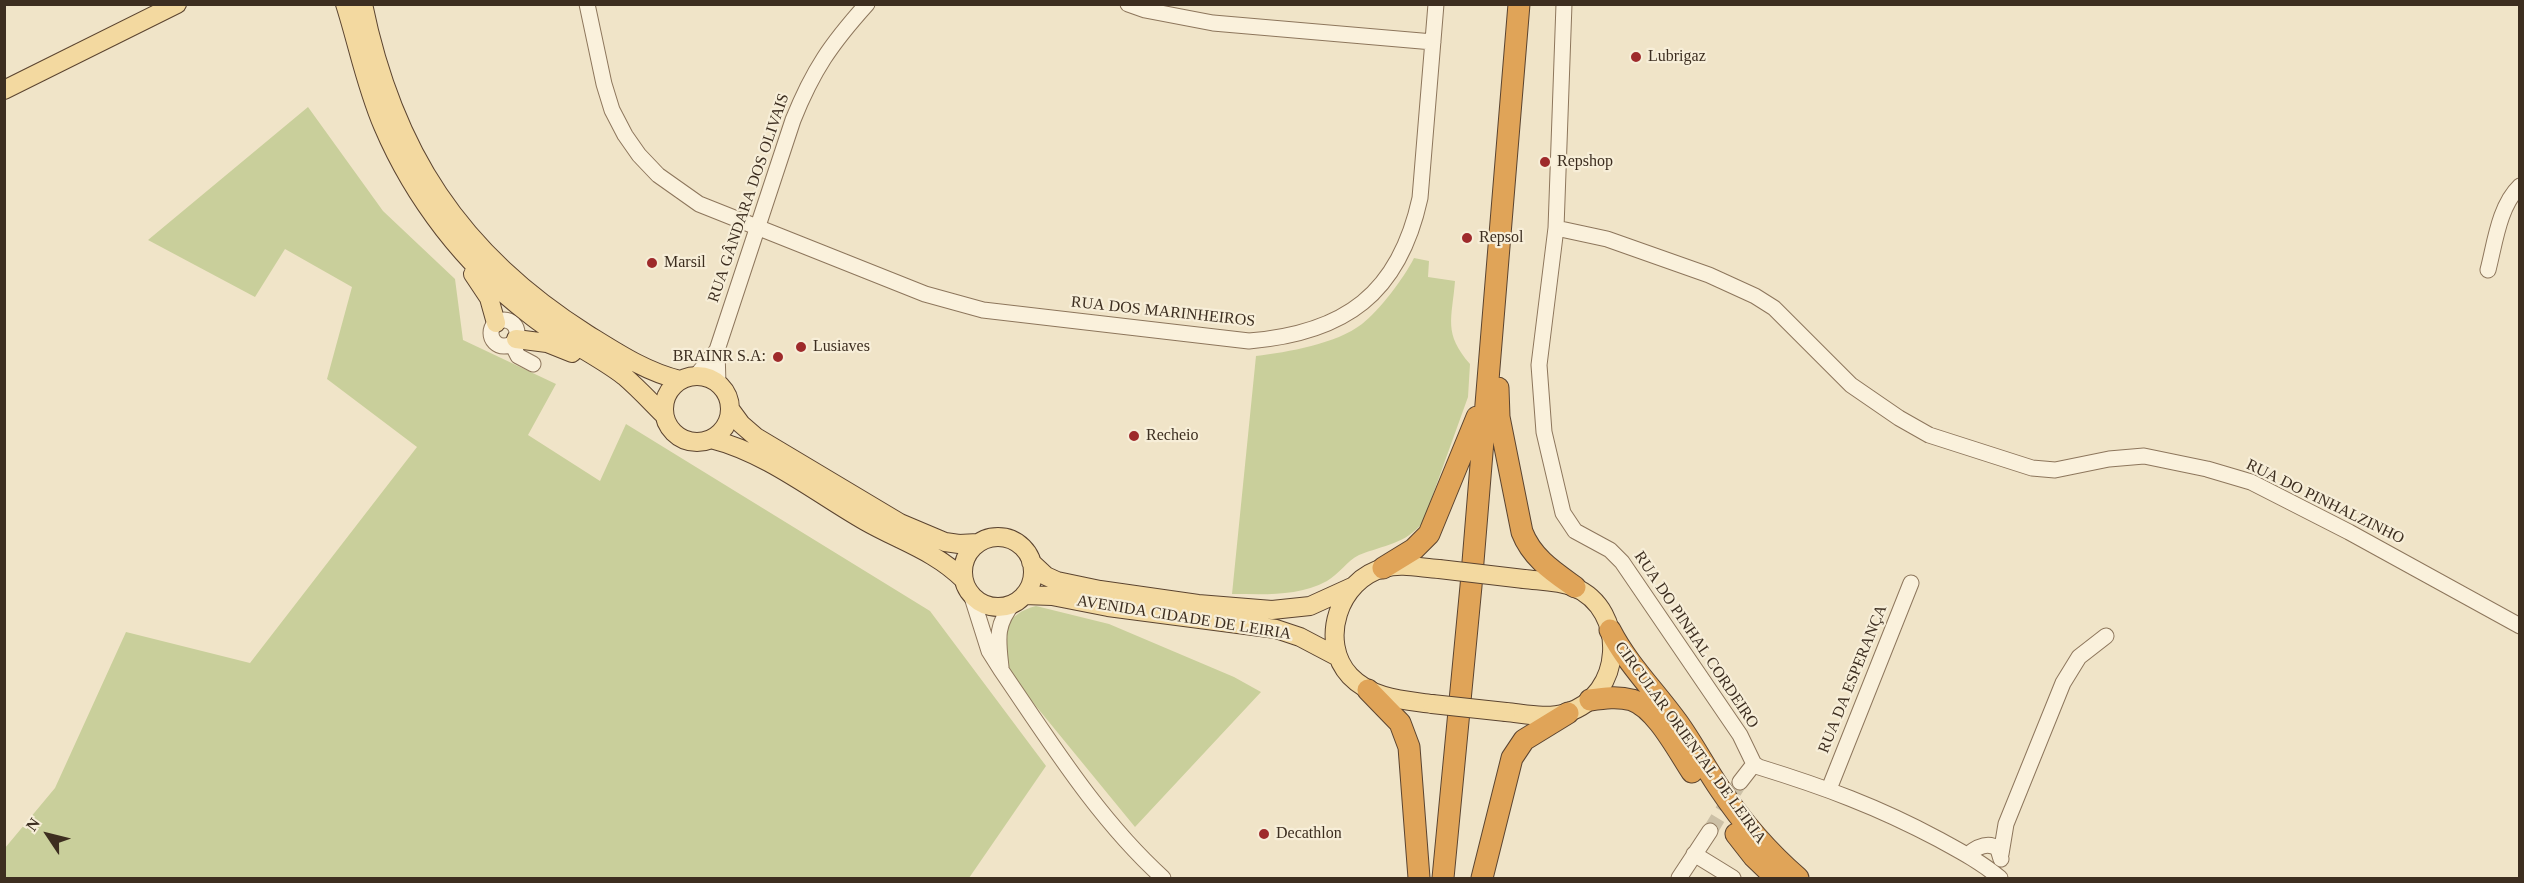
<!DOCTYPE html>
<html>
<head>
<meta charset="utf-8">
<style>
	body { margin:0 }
	#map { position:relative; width:2524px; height:883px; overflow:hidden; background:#f0e4c8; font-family:"Times New Roman",serif }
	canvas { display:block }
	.frame { position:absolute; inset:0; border:6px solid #3d2e20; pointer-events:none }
	.north { position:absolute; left:18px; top:805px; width:60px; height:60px; -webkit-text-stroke:4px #f7eed8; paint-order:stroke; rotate:305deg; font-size:16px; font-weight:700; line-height:24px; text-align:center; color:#3d2e20 }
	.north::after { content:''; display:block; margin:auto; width:21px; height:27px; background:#3d2e20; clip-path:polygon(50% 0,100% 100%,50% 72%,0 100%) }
</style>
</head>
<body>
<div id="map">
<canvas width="2524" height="883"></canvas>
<div class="frame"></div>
<div class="north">N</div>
</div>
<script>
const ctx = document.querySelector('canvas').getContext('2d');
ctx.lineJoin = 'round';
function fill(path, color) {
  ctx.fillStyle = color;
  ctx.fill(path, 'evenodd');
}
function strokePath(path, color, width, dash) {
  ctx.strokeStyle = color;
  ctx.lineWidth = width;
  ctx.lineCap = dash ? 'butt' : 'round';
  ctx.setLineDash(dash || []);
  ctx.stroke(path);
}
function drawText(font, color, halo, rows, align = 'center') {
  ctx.font = font + ' "Times New Roman",serif';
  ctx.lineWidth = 4.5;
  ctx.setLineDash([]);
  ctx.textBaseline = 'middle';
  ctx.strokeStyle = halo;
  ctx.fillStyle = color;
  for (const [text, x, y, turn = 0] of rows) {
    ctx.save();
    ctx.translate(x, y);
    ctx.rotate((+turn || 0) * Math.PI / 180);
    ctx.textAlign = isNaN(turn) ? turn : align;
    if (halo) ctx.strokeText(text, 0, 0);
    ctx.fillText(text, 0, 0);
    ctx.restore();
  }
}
fill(new Path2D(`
	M308,107L383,211L455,279L463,340L556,384L528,435L600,481L626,424L930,611L1046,766L969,878H5V848L55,788L126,632L250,663L417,447L327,379L352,287L285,249L255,297L148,240Z
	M1414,258L1429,261L1428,277L1455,281C1452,319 1443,333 1470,364L1468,397L1423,522C1406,544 1384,545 1359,555C1347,561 1339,574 1327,581C1297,597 1265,594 1232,594L1256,356C1288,352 1336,344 1362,324C1379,311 1404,278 1414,258Z
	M1036,606L1109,624L1234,677L1261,692L1135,827L1008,672L1003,629C1013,616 1021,610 1036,606Z`), '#c9cf9b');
strokePath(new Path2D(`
	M1710,831L1740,782`), '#ccc0a6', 15, [15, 8]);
const minor = new Path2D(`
	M587,4L604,84L612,110L625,135L639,155L658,175L699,204L925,294L983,310L1249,341C1345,333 1399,294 1420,198L1436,4
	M1128,4L1145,10L1213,23L1433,42
	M1564,4L1556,228L1539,365L1544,432L1563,513L1575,531L1610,550L1622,562L1740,735L1754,764L1759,767C1824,787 1878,807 1938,839C1960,851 1981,862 2000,878
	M1556,228L1607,239L1709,275L1755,296L1774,308L1851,385L1899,418L1929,435L2032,468L2055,470L2109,459L2144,456L2207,469L2251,482L2349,532L2520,626
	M2488,270C2495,243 2499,206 2520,186
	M491 333a13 13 0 1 1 26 0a13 13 0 1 1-26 0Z
	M512,344L518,356L533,364
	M696,376L717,350
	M718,384L717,350L793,120C813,70 831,44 867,4
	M971,594L989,651L1001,670C1051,743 1098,819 1163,878
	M1001,667C998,639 995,625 1014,602
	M1740,782L1754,764
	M1829,789L1911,583
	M1694,854L1733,878
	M2001,854L2006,824L2063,683L2079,657L2106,636
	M1967,855C1977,847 1988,841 1998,849L2001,859
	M1679,878L1710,831`);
const major = new Path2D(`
	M345,4C358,45 366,87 383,126C414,199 465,265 529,314C558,338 594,353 624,376C638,388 650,401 663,414
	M363,4C393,151 460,254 587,334C616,352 646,372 680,380
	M4,90L177,4
	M473,274L489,298L496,323
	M516,339L547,343L572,353
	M664 409a33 33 0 1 1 66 0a33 33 0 1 1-66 0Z
	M730,409L741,424L756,437L900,523L945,542L959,544L978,543
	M711,439C767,453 816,493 865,521C900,541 935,551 964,580
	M963 572a35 35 0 1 1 70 0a35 35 0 1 1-70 0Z
	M1031,562L1046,576L1057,581L1100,590L1198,604L1272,610L1310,606L1354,586
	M1024,595L1052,596L1108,607L1276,629L1300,637L1338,657
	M1432,704C1403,700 1372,699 1350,676C1318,642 1339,579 1384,568C1401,563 1421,568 1439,569
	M1506,712C1526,714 1547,719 1566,713C1624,696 1628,610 1574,587C1559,581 1540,581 1524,579`);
const highway = new Path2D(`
	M1498,388L1499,417L1522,532C1532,558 1554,572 1575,587
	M1383,568L1414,549L1429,534L1477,417
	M1610,630C1628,665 1655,691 1678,723C1693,744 1705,767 1720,789C1742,822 1768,852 1798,878
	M1368,690L1400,723L1409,747L1419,878
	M1590,700C1604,698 1618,696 1632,700C1656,708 1678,751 1692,772
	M1736,834L1754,857L1776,878
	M1443,878L1471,586L1519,4
	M1482,878L1512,758L1524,740L1568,713`);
strokePath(minor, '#8d765c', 17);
strokePath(major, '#5b4430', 20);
strokePath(highway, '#5b4430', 23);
strokePath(minor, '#faf1dc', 15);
strokePath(major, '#f3d9a0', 18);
strokePath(highway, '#e0a458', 21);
const majorBridge = new Path2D(`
	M1439,569L1524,579
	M1432,704L1506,712`);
strokePath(majorBridge, '#5b4430', 20, []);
strokePath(majorBridge, '#f3d9a0', 18);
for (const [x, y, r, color] of [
	[1636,57,6,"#9e2a2b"],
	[1545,162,6,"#9e2a2b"],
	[1467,238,6,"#9e2a2b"],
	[652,263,6,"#9e2a2b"],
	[801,347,6,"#9e2a2b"],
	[778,357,6,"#9e2a2b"],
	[1134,436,6,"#9e2a2b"],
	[1264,834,6,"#9e2a2b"]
]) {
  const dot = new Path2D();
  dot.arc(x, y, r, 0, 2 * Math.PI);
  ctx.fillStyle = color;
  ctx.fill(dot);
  strokePath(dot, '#f7eed8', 2);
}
drawText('16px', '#3d2e20', '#f7eed8', [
	["Lubrigaz",1648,57],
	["Repshop",1557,162],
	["Repsol",1479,238],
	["Marsil",664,263],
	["Lusiaves",813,347],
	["BRAINR S.A:",766,357,"right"],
	["Recheio",1146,436],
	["Decathlon",1276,834]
], 'left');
drawText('16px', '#3d2e20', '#f7eed8', [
	["RUA GÂNDARA DOS OLIVAIS",749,198,-71],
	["RUA DOS MARINHEIROS",1163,312,6],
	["RUA DO PINHALZINHO",2325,502,26],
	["AVENIDA CIDADE DE LEIRIA",1184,618,9],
	["RUA DO PINHAL CORDEIRO",1696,640,56],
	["RUA DA ESPERANÇA",1853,679,-68],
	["CIRCULAR ORIENTAL DE LEIRIA",1690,743,54]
]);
</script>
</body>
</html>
